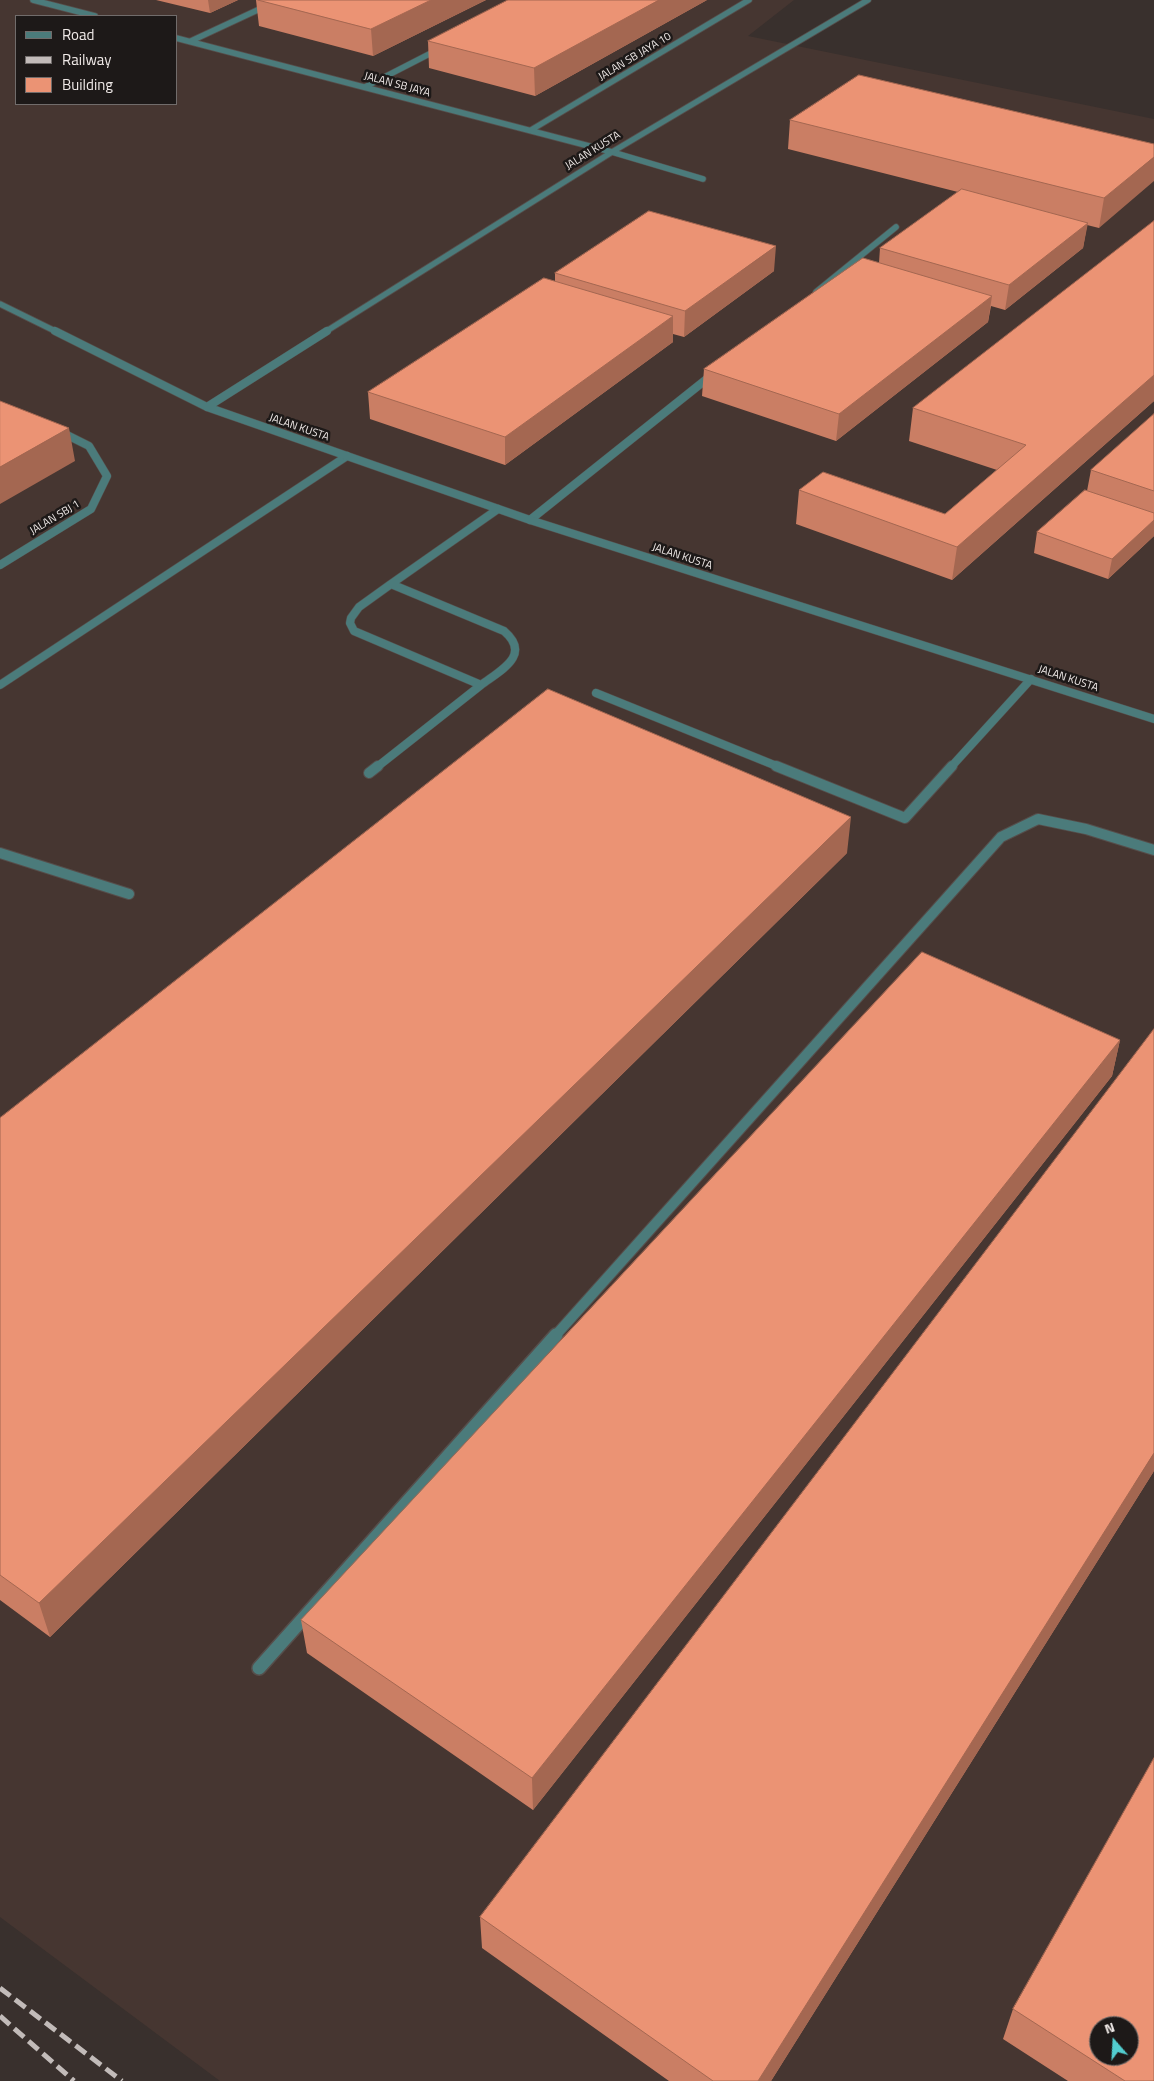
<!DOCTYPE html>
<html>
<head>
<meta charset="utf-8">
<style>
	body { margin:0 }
	#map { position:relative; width:1154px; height:2081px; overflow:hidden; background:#39302d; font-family:"Titillium Web",sans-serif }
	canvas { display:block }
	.legend { position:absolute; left:15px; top:15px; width:162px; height:90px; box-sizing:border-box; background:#1d1918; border:1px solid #716c6b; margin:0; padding:6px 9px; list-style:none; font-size:15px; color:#efe9e7 }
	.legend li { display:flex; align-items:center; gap:10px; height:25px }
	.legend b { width:25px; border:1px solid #716c6b }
	.north { position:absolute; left:1089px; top:2016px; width:50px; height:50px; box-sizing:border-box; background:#1d1918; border:1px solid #716c6b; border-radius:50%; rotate:341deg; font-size:14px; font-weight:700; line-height:20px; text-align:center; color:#efe9e7 }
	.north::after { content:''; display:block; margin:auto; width:18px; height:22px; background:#52cdcf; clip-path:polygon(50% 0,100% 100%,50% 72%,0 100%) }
</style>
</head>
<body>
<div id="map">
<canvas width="1154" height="2081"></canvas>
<ul class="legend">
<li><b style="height:6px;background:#4b7b7b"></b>Road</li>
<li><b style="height:6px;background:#c2bbb9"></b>Railway</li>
<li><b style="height:14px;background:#eb9374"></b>Building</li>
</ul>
<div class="north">N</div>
</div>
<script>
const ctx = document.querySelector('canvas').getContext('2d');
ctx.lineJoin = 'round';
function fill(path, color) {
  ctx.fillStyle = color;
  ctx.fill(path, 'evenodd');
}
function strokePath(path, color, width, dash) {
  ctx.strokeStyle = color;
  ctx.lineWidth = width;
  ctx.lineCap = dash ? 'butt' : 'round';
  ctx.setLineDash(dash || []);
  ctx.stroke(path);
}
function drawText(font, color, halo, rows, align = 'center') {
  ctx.font = font + ' "Titillium Web",sans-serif';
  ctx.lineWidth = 5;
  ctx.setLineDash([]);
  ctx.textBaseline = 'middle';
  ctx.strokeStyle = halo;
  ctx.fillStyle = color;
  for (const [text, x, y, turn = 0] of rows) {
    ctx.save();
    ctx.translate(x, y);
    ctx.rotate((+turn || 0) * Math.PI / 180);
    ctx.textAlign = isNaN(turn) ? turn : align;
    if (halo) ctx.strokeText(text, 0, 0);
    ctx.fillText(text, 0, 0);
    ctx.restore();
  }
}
fill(new Path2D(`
	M0,0H794L748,36L1154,119V2081H220L0,1917ZM16,16H176V104H16ZM1099,2026H1129V2056H1099Z`), '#463631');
const serviceFar3 = new Path2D(`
	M365,87L439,49
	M612,152L703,179
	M816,292L896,227`);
const serviceFar2 = new Path2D(`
	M530,520L713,374
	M391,584L504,631C532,655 501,670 481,685L354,631L350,623L351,618L359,607Z
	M391,584L498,509
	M0,685L347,456
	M596,693L779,767
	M377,767L481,685
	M951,767L1031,679`);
const serviceFar1 = new Path2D(`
	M776,766L905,818L952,766
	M369,773L378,766
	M0,853L129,894
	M555,1336L1001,837L1038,819L1086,829L1154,850`);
const service = new Path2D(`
	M259,1668L556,1335`);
const minorFar1 = new Path2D(`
	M33,0L95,16
	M176,38L612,152
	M191,41L279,0
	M531,130L749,0`);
const minor = new Path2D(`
	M0,565L91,509L107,476L89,446L59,431`);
const tertiaryFar1 = new Path2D(`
	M0,304L57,332
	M325,332L612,152L868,0`);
const tertiary = new Path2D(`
	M55,331L207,407L530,520L1154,719
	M207,407L327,331`);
strokePath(serviceFar3, '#564e4b', 7);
strokePath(serviceFar2, '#564e4b', 9);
strokePath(serviceFar1, '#564e4b', 12);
strokePath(service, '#564e4b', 16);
strokePath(minorFar1, '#564e4b', 7);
strokePath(minor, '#564e4b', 9);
strokePath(tertiaryFar1, '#564e4b', 7);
strokePath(tertiary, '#564e4b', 9);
strokePath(serviceFar3, '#4b7b7b', 5.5);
strokePath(serviceFar2, '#4b7b7b', 8);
strokePath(serviceFar1, '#4b7b7b', 10);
strokePath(service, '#4b7b7b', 13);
strokePath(minorFar1, '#4b7b7b', 5.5);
strokePath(minor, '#4b7b7b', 8);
strokePath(tertiaryFar1, '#4b7b7b', 5.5);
strokePath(tertiary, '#4b7b7b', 8);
strokePath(new Path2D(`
	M0,1988L122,2081
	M0,2016L74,2081`), '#c2bbb9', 5, [13, 6]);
fill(new Path2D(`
	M156,0H238L210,13Z
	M256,0H486L373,56L259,26Z
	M707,0L535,96L429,68L428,41Z
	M790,120L1154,144L1099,228L1087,225L1083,248L1005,310L991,306L988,322L836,441L702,396L704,369L879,263L880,248L958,192L788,149Z
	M1154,221V401L952,580L796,524L799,490L945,514L997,470L909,441L913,408Z
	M774,271L684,337L673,334V342L505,465L370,419L368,392L555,281V273Z
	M1154,414V536L1108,579L1034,553L1037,532L1087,491L1091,470Z
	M847,853L50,1637L0,1600V1118Z
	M1120,1040L1112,1076L533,1810L307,1653L301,1620Z
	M1154,1471L771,2081H669L482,1948L480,1917Z
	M1013,2009L1154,2081H1068L1003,2039Z`), '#ca7e64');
fill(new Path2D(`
	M208,0H238L210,13Z
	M431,0H486L373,56L371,29Z
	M659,0H707L535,96L534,68Z
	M1154,157V181L1099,228L1104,198Z
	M1088,223L1083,248L1005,310L1009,285Z
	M776,246L774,271L684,337L685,311Z
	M992,296L988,322L836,441L839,414Z
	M673,316V342L505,465V437Z
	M1154,375V401L952,580L957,547Z
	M69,428L75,461L0,504V467Z
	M1154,520V536L1108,579L1112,559Z
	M851,817L847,853L50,1637L39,1603Z
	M1120,1040L1112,1076L533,1810L532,1778Z
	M1154,1453V1471L771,2081H758Z`), '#a46751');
const building = new Path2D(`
	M258,0H431L371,29Z
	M508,0H659L534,68L428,41Z
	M859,75L1154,144V157L1104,198L790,120Z
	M962,189L1088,223L1009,285L880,248Z
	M649,211L776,246L685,311L555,273Z
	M1154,221V375L957,547L799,490L823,472L945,514L1026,445L913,408Z
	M863,258L992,296L839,414L704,369Z
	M544,278L673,316L505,437L368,392Z
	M0,401L69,428L0,467Z
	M1154,414V491L1091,470Z
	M1085,490L1154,513V520L1112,559L1037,532Z
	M548,689L851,817L39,1603L0,1575V1118Z
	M922,952L1120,1040L532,1778L301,1620Z
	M1154,1029V1453L758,2081H713L480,1917Z
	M1154,1758V2081H1125L1013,2009ZM1099,2026H1129V2056H1099Z`);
fill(building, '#eb9374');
strokePath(building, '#a46751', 1);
drawText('11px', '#efe9e7', '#1d1918', [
	["JALAN SB JAYA 10",635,57,-31],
	["JALAN SB JAYA",397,85,15],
	["JALAN KUSTA",593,151,-32],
	["JALAN KUSTA",299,428,19],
	["JALAN SBJ 1",55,518,-31],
	["JALAN KUSTA",682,557,18],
	["JALAN KUSTA",1068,679,18]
]);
</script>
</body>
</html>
